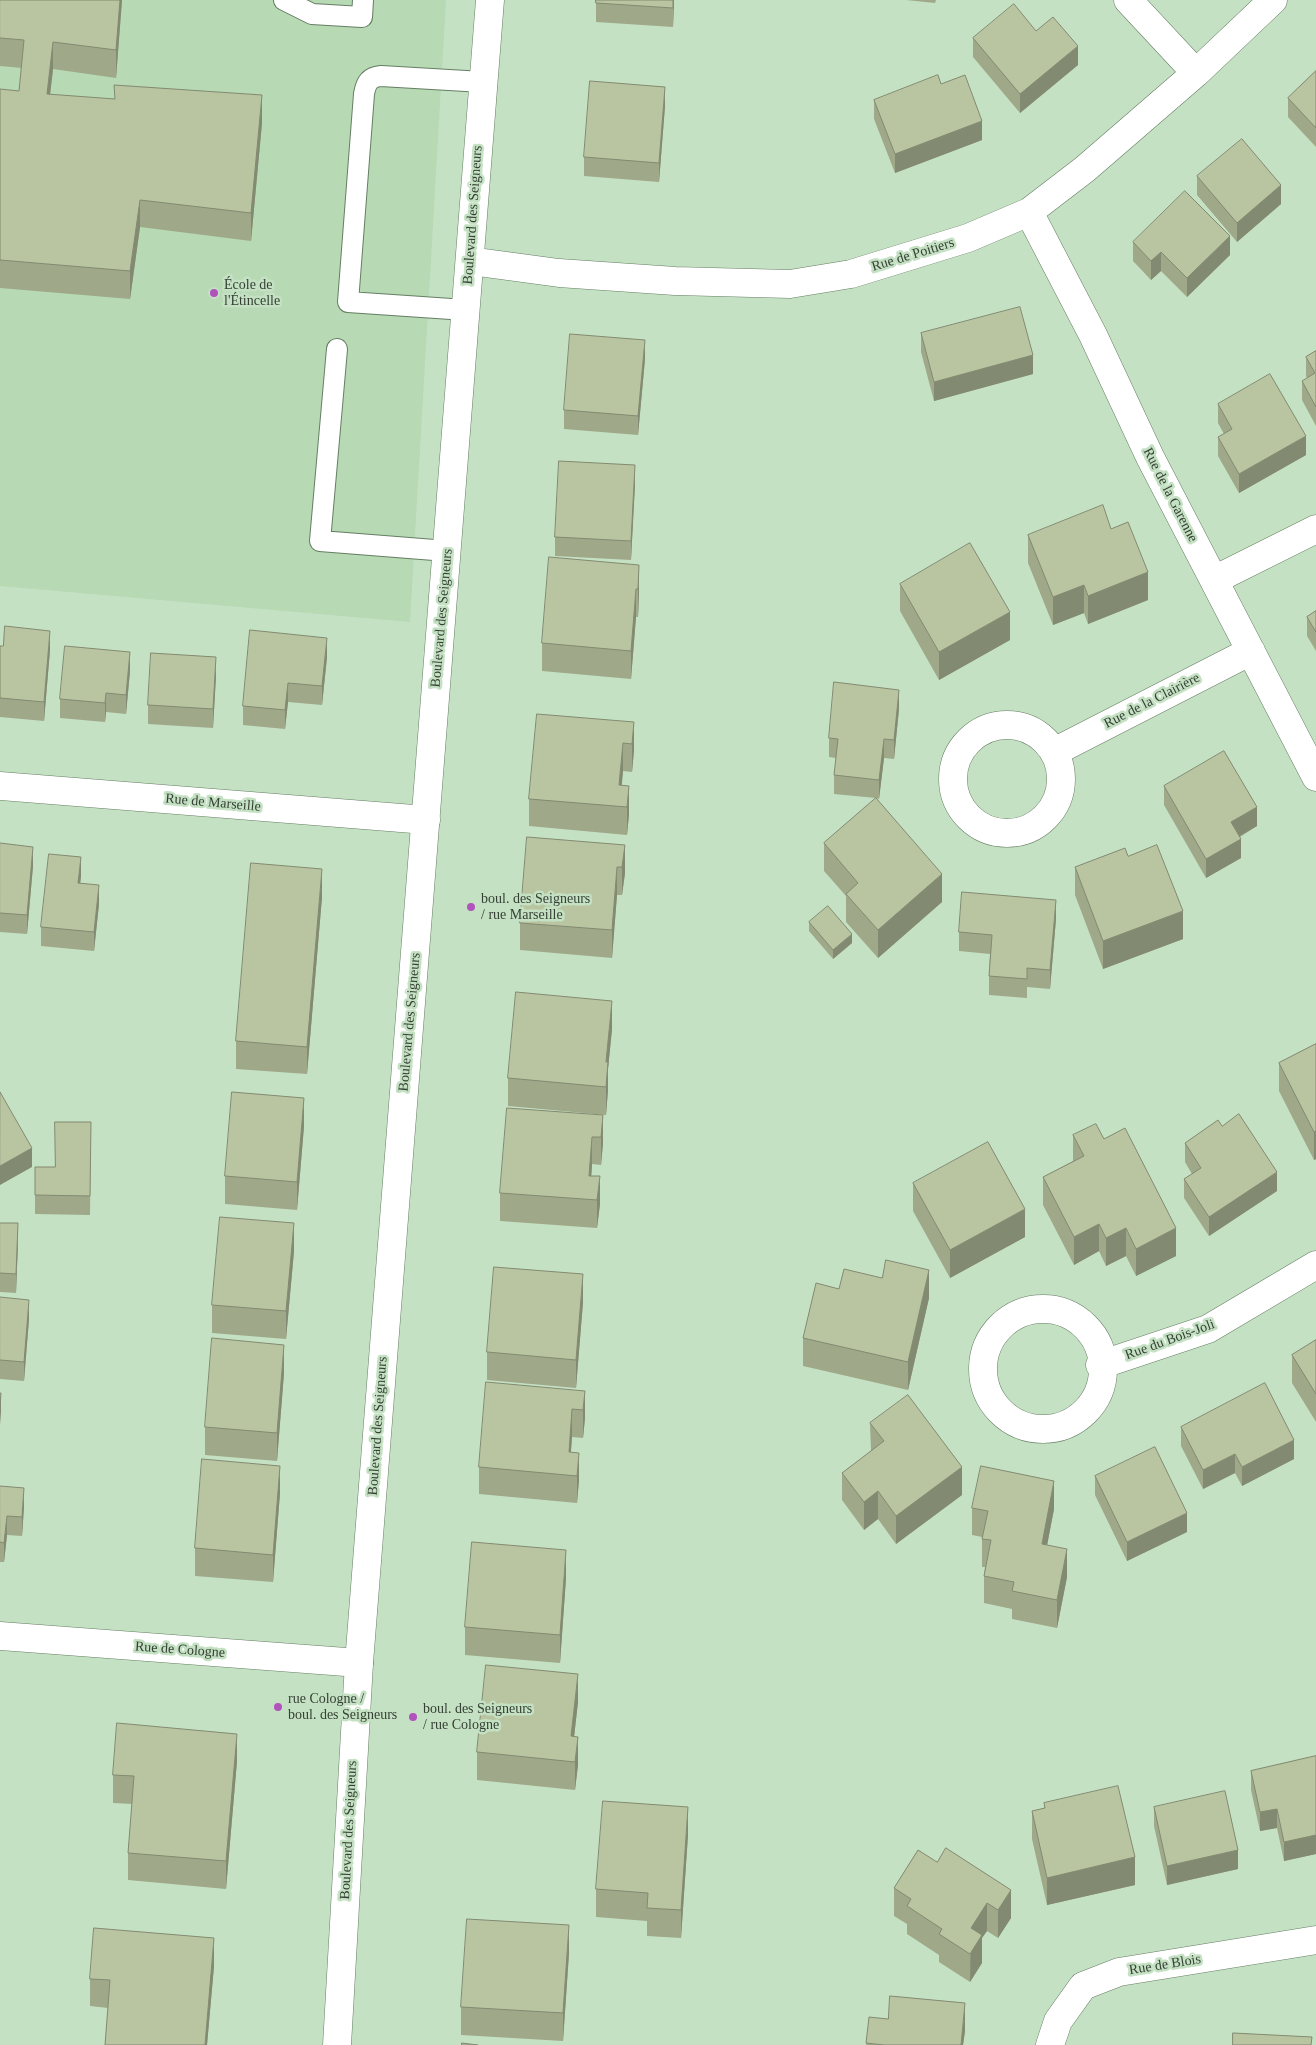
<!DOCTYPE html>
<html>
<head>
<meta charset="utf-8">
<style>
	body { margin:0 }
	canvas { display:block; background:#c5e1c3 }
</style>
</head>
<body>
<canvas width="1316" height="2045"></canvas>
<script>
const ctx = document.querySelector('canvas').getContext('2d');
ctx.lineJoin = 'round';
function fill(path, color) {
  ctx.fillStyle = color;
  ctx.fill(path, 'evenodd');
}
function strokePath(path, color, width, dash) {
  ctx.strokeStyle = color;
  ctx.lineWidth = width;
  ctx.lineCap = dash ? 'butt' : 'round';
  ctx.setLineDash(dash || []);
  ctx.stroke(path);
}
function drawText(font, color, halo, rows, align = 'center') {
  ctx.font = font + ' Georgia,serif';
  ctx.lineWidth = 5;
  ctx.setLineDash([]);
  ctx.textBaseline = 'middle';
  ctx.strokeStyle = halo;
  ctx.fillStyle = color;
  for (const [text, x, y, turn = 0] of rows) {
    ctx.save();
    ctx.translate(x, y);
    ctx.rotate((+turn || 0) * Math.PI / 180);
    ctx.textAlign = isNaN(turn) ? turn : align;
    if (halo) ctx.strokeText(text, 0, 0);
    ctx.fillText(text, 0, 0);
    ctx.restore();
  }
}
fill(new Path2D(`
	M0,0H446L410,622L0,586Z`), '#b7d9b4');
const service = new Path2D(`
	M284,0L312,14L362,17L363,0
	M466,310L348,302L364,94C366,83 369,77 381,76L483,82
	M337,349L320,541L447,551`);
const minor = new Path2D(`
	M1128,0L1196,73
	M1029,212L1093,335L1150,457L1316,777
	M470,261L559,273L675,281L790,284L851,274L968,238L1029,212L1085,169L1196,73L1273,0
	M1214,580L1316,529
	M953 779a54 54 0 1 1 108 0a54 54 0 1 1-108 0Z
	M1054,752L1251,651
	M0,786L426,820
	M983 1369a60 60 0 1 1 120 0a60 60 0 1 1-120 0Z
	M1100,1365L1208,1329L1316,1265
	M0,1636L359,1663
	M1050,2045L1058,2021L1083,1986L1119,1972L1316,1940`);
const tertiary = new Path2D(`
	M337,2045L359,1663L490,0`);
strokePath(service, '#657e63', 22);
strokePath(minor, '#657e63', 29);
strokePath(tertiary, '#657e63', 29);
strokePath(service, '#fff', 20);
strokePath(minor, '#fff', 28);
strokePath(tertiary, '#fff', 28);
fill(new Path2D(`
	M0,0H122L116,78L53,69L50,94L262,123L251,241L140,227L130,299L0,288V89L19,91L22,68L0,66Z
	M596,0H674L673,27L596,22Z
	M906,0H936L935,3Z
	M1036,31L1078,65L1020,113L973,57V38Z
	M1316,71V147L1288,117V98Z
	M874,100L982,140L895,173L874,119Z
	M665,106L659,182L584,176V157Z
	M1197,176L1281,204L1237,242L1197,195Z
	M1133,242L1230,255L1187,297L1161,271L1151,280L1133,261Z
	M921,333L1033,374L934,401L921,352Z
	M1316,351V426L1302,400V381L1307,378L1306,376V357Z
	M645,359L638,435L564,429V410Z
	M1218,404L1306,455L1239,493L1218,456V437L1224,434L1218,423Z
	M635,484L631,560L555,556V537Z
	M1111,529L1148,600L1088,624L1084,613L1053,625L1028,563V535Z
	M639,565V593L638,617H636L631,679L542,671V643Z
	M900,584L1010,640L939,680L900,611Z
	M1316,611V651L1307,636V617Z
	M0,646L50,650L44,721L0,717Z
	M327,657L322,705L288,702L285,729L243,725V706Z
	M130,671L126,714L106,712L105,722L60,718V699Z
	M216,676L213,728L148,724V705Z
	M899,709L894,759L884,758L879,799L876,798L942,902L878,958L846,922V896L824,871V843L876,798L834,794V775L836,758L829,757V738Z
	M634,722V750L632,772L623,771L621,785L629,814L627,835L529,826V799Z
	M1164,786L1257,826L1240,837L1241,858L1206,878L1164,805Z
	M0,843L33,866L27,934L0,932Z
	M625,845V873L622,895H617L612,958L520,950V923Z
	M1128,856L1183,939L1103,969L1075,895V867Z
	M81,876L80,883L99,904L94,951L41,946V927Z
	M322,897L307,1074L236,1069V1041Z
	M1056,919L1050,989L1027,987V998L989,995V976L990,954L959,951V932Z
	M809,922L852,943L833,959L809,931Z
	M612,1029L608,1069V1090L606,1115L508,1106V1078Z
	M1316,1044V1159L1314,1160L1279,1091V1063Z
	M603,1115V1143L601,1165L592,1164L591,1176L600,1204L597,1228L500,1221V1193Z
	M91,1122L90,1215L35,1214V1167H55Z
	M304,1126L297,1210L225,1204V1176Z
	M1222,1126L1277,1191L1209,1236L1184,1198V1179L1192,1174L1185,1162V1143Z
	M1073,1135L1104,1139L1176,1256L1136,1276L1126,1256L1106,1266L1099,1251L1074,1265L1043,1205V1177L1073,1161Z
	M913,1183L1025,1237L950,1278L913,1211Z
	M0,1223L18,1242L16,1293L0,1292Z
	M294,1251L286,1339L212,1333V1305Z
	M839,1289L929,1298L908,1390L803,1366V1338Z
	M0,1297L29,1319L24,1381L0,1379Z
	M583,1302L576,1388L487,1380V1352Z
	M1316,1340V1422L1292,1383V1355Z
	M284,1373L277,1461L205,1455V1427Z
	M585,1391V1418L583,1438L572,1437L571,1452L579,1480L577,1503L479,1494V1467Z
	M870,1423L962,1495L896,1544L878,1519L864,1530L842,1500V1473L871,1451Z
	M1181,1427L1294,1459L1242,1486L1235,1473L1203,1489L1181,1446Z
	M1095,1476L1187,1532L1127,1561L1095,1495Z
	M0,1486L24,1507L22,1536L7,1535L4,1562H0Z
	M280,1493L273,1582L195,1576V1548Z
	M972,1508L1054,1509L1047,1545L1067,1577L1057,1628L1012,1619V1609L984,1603V1576L985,1567H982V1537L972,1535Z
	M566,1578L560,1663L465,1655V1627Z
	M578,1702L574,1737L578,1765L575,1790L477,1780V1752Z
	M1316,1756V1854L1284,1861L1277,1828L1260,1831L1251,1790V1771Z
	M237,1761L226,1889L128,1880V1853L132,1804L113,1803V1775Z
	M1044,1803L1135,1885L1047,1905L1032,1839V1811L1044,1808Z
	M1154,1807L1238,1869L1167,1885L1154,1826Z
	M688,1835L681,1938L647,1936V1921L596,1917V1889Z
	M918,1850L1011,1918L998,1938L987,1931L982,1938V1963L970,1982L939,1962V1955L907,1934V1924L894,1916V1888Z
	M569,1953L563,2041L461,2035V2007Z
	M214,1966L207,2045H105L108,2008L90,2006V1979Z
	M869,2017L965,2031L963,2045H866Z`), '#9fa98a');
fill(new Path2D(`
	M120,0H122L116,78V50Z
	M673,0H674L673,27Z
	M53,42V69L47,121V94Z
	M1078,46V65L1020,113V94Z
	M665,87V106L659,182V163Z
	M262,95V123L251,241V213Z
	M982,121V140L895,173V154Z
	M1281,185V204L1237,242V223Z
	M140,200V227L130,299V271Z
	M1230,236V255L1187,297V278Z
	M1161,252V271L1151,280V261Z
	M645,340V359L638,435V416Z
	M1033,355V374L934,401V382Z
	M1306,436V455L1239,493V474Z
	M635,465V484L631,560V541Z
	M639,565V593L638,617V589Z
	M1148,572V600L1088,624V596Z
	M1084,585V613L1053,625V597Z
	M636,589V617L631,679V651Z
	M1010,612V640L939,680V652Z
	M50,631V650L44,721V702Z
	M327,638V657L322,705V686Z
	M130,652V671L126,714V695Z
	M216,657V676L213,728V709Z
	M288,683V702L285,729V710Z
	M899,690V709L894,759V740Z
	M106,693V712L105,722V703Z
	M634,722V750L632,772V744Z
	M884,739V758L879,799V780Z
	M623,743V771L620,807L619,785Z
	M629,786V814L627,835V807Z
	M1257,807V826L1231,841V822Z
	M1241,839V858L1206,878V859Z
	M625,845V873L622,895V867Z
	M33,847V866L27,934V915Z
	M81,857V876L78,902V883Z
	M617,867V895L612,958V930Z
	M322,869V897L307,1074V1047Z
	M942,874V902L878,958V930Z
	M99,885V904L94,951V932Z
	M1056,900V919L1050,989V970Z
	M1183,911V939L1103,969V941Z
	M852,934V943L833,959V950Z
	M612,1001V1029L608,1069V1090L606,1115V1062Z
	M304,1098V1126L297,1210V1182Z
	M603,1115V1143L601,1165V1137Z
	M1316,1131V1159L1314,1160V1132Z
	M592,1137V1164L590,1200L589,1176Z
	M32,1148V1167L0,1185V1166Z
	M1277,1172V1191L1209,1236V1217Z
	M600,1176V1204L597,1228V1200Z
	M1025,1209V1237L950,1278V1250Z
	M18,1223V1242L16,1293V1274Z
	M294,1223V1251L286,1339V1311Z
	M1099,1224V1251L1074,1265V1237Z
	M1126,1228V1256L1106,1266V1238Z
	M1176,1228V1256L1136,1276V1249Z
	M929,1270V1298L908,1390V1362Z
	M583,1274V1302L576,1388V1360Z
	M29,1300V1319L24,1381V1362Z
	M284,1345V1373L277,1461V1433Z
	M585,1391V1418L583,1438V1410Z
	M1,1393V1412L0,1425V1406Z
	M572,1409V1437L569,1475V1452Z
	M1294,1440V1459L1242,1486V1467Z
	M579,1453V1480L577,1503V1476Z
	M1235,1454V1473L1203,1489V1470Z
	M280,1466V1493L273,1582V1555Z
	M962,1467V1495L896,1544V1516Z
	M1054,1481V1509L1042,1572V1544Z
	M24,1488V1507L22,1536V1517Z
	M878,1491V1519L864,1530V1502Z
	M1187,1513V1532L1127,1561V1542Z
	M7,1516V1535L4,1562V1543Z
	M1067,1549V1577L1057,1628V1600Z
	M566,1550V1578L560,1663V1635Z
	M578,1674V1702L571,1764V1736Z
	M237,1734V1761L226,1889V1861Z
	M578,1737V1765L575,1790V1762Z
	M688,1807V1835L681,1938V1910Z
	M1277,1809V1828L1260,1831V1812Z
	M1316,1835V1854L1284,1861V1842Z
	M1238,1850V1869L1167,1885V1866Z
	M1135,1857V1885L1047,1905V1878Z
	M1011,1890V1918L998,1938V1910Z
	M987,1903V1931L982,1938V1963L970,1982L971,1928Z
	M569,1925V1953L563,2041V2013Z
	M214,1938V1966L207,2045H205Z
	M965,2003V2031L963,2045H961Z`), '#828a71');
const building = new Path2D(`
	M0,0H120L116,50L53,42L47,94L115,99L114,85L262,95L251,213L140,200L130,271L0,260V89L19,91L24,40L0,38Z
	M596,0H673V8L596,3Z
	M1014,4L1036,31L1053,17L1078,46L1020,94L973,38Z
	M1316,71V128L1288,98Z
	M938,75L941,84L965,75L982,121L895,154L874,100Z
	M590,81L665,87L659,163L584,157Z
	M1242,139L1281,185L1237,223L1197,176Z
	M1185,191L1230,236L1187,278L1161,252L1151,261L1133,242Z
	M1020,307L1033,355L934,382L921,333Z
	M570,334L645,340L638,416L564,410Z
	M1316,351V407L1302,381L1315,373L1306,357Z
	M1270,374L1306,436L1239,474L1218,437L1232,429L1218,404Z
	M559,461L635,465L631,541L555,537Z
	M1103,505L1111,529L1128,522L1148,572L1088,596L1084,585L1053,597L1028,535Z
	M970,543L1010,612L939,652L900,584Z
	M549,557L639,565L638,589H636L631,651L542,643Z
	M1316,611V632L1307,617Z
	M5,626L50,631L44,702L0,698V646H3Z
	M250,630L327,638L322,686L288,683L285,710L243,706Z
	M65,646L130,652L126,695L106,693L105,703L60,699Z
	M151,653L216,657L213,709L148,705Z
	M834,682L899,690L894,740L884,739L879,780L834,775L838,739L829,738Z
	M537,714L634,722L632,744L623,743L619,785L629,786L627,807L529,799Z
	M1224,751L1257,807L1231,822L1241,839L1206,859L1164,786Z
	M876,798L942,874L878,930L846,894L858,883L824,843Z
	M527,837L625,845L622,867H617L612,930L520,923Z
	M0,843L33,847L27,915L0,913Z
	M1157,845L1183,911L1103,941L1075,867L1125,848L1128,856Z
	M49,854L81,857L78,883L99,885L94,932L41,927Z
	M251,863L322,869L307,1047L236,1041Z
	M962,892L1056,900L1050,970L1027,968V979L989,976L992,935L959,932Z
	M828,906L852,934L833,950L809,922Z
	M516,992L612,1001L606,1062H608L606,1087L508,1078Z
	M1316,1044V1131L1314,1132L1279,1063Z
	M0,1092L32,1148L0,1166Z
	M232,1092L304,1098L297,1182L225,1176Z
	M507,1108L603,1115L601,1137H592L589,1176H600L597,1200L500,1193Z
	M1239,1114L1277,1172L1209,1217L1184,1179L1201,1168L1185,1143L1218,1120L1222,1126Z
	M55,1122H91L90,1196L35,1195V1167H55Z
	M1096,1124L1104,1139L1125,1128L1176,1228L1136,1249L1126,1228L1106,1238L1099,1224L1074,1237L1043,1177L1084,1156L1073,1135Z
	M988,1142L1025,1209L950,1250L913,1183Z
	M220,1217L294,1223L286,1311L212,1305Z
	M0,1223H18L16,1274L0,1273Z
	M886,1260L929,1270L908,1362L803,1338L816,1283L839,1289L844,1269L882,1278Z
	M494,1267L583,1274L576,1360L487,1352Z
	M0,1297L29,1300L24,1362L0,1360Z
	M212,1338L284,1345L277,1433L205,1427Z
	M1316,1340V1394L1292,1355Z
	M486,1382L585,1391L583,1410L572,1409L569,1452L579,1453L577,1476L479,1467Z
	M1265,1383L1294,1440L1242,1467L1235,1454L1203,1470L1181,1427Z
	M0,1393H1L0,1406Z
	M908,1395L962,1467L896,1516L878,1491L864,1502L842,1473L884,1441L870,1423Z
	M1155,1447L1187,1513L1127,1542L1095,1476Z
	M202,1459L280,1466L273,1555L195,1548Z
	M981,1466L1054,1481L1042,1544L1067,1549L1057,1600L1012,1591L1014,1582L984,1576L991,1540L982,1539L988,1511L972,1508Z
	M0,1486L24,1488L22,1517L7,1516L4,1543L0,1542Z
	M472,1542L566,1550L560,1635L465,1627Z
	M486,1665L578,1674L571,1736L578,1737L575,1762L477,1752Z
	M117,1723L237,1734L226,1861L128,1853L134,1776L113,1775Z
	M1316,1756V1835L1284,1842L1277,1809L1260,1812L1251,1771Z
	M1118,1786L1135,1857L1047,1878L1032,1811L1045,1808L1044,1803Z
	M1225,1791L1238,1850L1167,1866L1154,1807Z
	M603,1801L688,1807L681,1910L647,1908L648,1893L596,1889Z
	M946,1848L1011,1890L998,1910L987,1903L971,1928L982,1935L970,1954L939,1934L942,1929L907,1906L911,1899L894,1888L918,1850L937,1862Z
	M467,1919L569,1925L563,2013L461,2007Z
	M94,1928L214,1938L205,2045H105L110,1980L90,1979Z
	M890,1996L965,2003L961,2045H884L866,2043L869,2017L888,2019Z
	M1233,2033L1312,2037L1311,2045H1233Z
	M462,2043L478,2045H462Z`);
fill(building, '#b9c5a1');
strokePath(building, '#828a71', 1);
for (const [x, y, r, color] of [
	[214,293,5,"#b053bd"],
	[471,907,5,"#b053bd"],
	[278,1707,5,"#b053bd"],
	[413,1717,5,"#b053bd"]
]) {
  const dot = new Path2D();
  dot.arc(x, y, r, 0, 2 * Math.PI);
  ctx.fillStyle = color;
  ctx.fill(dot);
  strokePath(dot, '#c5e1c3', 2);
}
drawText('14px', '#354034', '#c5e1c3', [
	["Boulevard des Seigneurs",473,215,-86],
	["Rue de Poitiers",913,255,-17],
	["Rue de la Garenne",1170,495,63],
	["Boulevard des Seigneurs",442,618,-85],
	["Rue de la Clairière",1152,701,-27],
	["Rue de Marseille",213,803,5],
	["Boulevard des Seigneurs",410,1022,-85],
	["Rue du Bois-Joli",1170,1340,-20],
	["Boulevard des Seigneurs",378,1426,-86],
	["Rue de Cologne",180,1650,4],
	["Boulevard des Seigneurs",349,1830,-87],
	["Rue de Blois",1165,1965,-9]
]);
drawText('14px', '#354034', '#c5e1c3', [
	["École de",224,285],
	["l'Étincelle",224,301],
	["boul. des Seigneurs",481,899],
	["/ rue Marseille",481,915],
	["rue Cologne /",288,1699],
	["boul. des Seigneurs",288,1715],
	["boul. des Seigneurs",423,1709],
	["/ rue Cologne",423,1725]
], 'left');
</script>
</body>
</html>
